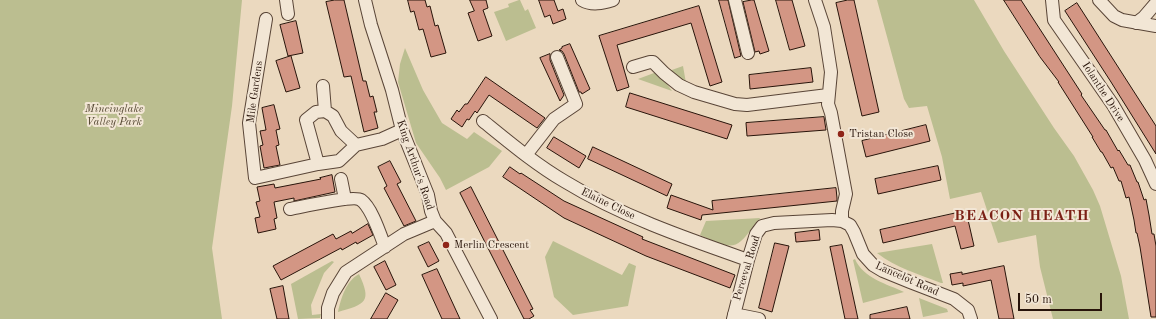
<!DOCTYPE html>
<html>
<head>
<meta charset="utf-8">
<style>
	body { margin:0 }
	#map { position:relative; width:1156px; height:319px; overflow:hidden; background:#ebd9bf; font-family:"Old Standard TT",serif }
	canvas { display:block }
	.scale { position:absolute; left:1018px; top:293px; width:84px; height:18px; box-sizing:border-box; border:2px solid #28140a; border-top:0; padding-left:5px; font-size:12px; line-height:14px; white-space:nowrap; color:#28140a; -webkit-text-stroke:3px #f2e6d5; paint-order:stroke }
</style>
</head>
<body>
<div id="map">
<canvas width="1156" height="319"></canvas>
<div class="scale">50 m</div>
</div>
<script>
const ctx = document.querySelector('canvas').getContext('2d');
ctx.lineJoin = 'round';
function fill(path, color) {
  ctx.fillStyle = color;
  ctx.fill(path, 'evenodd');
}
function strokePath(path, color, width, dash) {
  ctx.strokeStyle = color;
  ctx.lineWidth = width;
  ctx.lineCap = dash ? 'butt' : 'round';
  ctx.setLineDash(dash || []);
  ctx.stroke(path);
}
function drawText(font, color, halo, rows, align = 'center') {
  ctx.font = font + ' "Old Standard TT",serif';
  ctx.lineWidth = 4;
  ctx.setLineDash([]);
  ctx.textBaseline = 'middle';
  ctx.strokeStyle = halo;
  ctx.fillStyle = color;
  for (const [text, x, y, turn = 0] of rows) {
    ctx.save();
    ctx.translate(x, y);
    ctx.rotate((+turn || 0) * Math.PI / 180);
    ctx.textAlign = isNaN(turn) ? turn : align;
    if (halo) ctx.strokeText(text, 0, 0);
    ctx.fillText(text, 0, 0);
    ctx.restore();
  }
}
fill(new Path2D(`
	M0,0H242L232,106L212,248L222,319H0Z
	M519,0H520L525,11L528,9L536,28L506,41L494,12L509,7L508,4Z
	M877,0H974L1004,51L1054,128L1074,156L1093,190L1100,206L1121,276L1129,319H1053L1040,267L1036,235L998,243L981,192L950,199L942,157L927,106L909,108L904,99Z
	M405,48L423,90L442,123L467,139L474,132L502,151L489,167L446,190L440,178L416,143L398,82L400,64Z
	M683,66L686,83L669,71Z
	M654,73H659L672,91L638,79Z
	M760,218L759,220L757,221C752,228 747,236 741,241C730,252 711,240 700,235L706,221Z
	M553,241L622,275L629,263L636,266L628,306L573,315L554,297L545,257Z
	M932,244L943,283H941C919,274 896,268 877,253Z
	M855,259C863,278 887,284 904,292L863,303L853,260Z
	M332,261L334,262L324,273L311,305L312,315L321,314L320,318L298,319L291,284Z
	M359,274C372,302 366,304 338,312C341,298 346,281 359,274Z
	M919,298L947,309L948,312L923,317Z`), '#bbbe90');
const building = new Path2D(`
	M335,0H344L363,81H366L370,97L373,96L377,112H374L378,128L364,132L351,76L344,77L326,2Z
	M408,0H425L427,7L430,6L435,26L438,25L446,53L431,57L423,29L419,30L414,11L411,12Z
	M470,0H486L488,8L483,10L492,36L478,41L468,13L474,11Z
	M539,0H554L558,11L563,9L566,19L553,24L550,15L545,17Z
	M719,0H728L741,56L735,58Z
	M752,0H754L769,51L760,54L759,51L755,52L743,2Z
	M776,0H792L805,46L790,50Z
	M848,0H854L879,112L862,116L836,3Z
	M1004,0H1021L1082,94L1081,95L1105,130H1106L1118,151L1119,150L1128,165H1130L1137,182H1138L1144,200L1146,199L1149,215L1152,234H1154L1156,246V317H1151L1140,247L1137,233H1136L1134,220L1129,197L1126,198L1121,181H1119L1113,167L1111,168L1102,152H1101L1092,137H1093L1058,82H1059L1040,57Z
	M1077,3L1156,126V154L1111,82L1065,11Z
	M699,6L722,82L710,86L691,23L617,45L629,87L617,91L599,36Z
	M296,21L303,53L288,56L280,25Z
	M570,44L590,89L582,94L581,92H579L564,54L562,51L559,50L562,48V47Z
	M550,54V60L564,95L560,101L540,58Z
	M291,56L300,88L286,92L276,61Z
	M811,68L813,82L750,89L749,75Z
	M486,77L545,118L537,128L489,95L477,113L475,111L469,120L467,119L462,127L451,119L457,110L459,112L465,104H467Z
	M630,93L732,125L727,139L626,107Z
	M274,105L280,129L276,130L279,145L276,146L280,165L264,168L260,146L263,145L260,131L266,130L262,108Z
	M824,117L826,130L747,136L746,123Z
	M926,125L930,141L866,157L862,141Z
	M554,137L586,156L579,168L547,148Z
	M593,147L672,184L667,196L588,159Z
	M390,161L401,182L397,184L416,221L404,226L384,188L387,186L378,167Z
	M938,166L941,180L878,194L875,179Z
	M510,167L520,174L521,173L564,201L643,237L642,239L735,275L730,288L646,256L564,218L503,177Z
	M332,175L335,192L294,201V198L274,202L277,218L274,219L276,229L258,233L255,218L260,217L256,202L260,201L257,187L274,184L275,188L321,179L320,178Z
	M471,187L533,309L530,310L534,316L529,319H524L460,193Z
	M836,188L837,198V201L702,215L701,220L667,208L671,195L713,210L712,201Z
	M966,211L974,246L961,249L955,226L883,243L880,230Z
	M368,224L373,235L357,244L356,242L342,250L341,248L281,280L273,266L333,234L336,239L351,231L352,233Z
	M819,230L820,240L796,242L795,233Z
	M429,242L439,261L428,267L418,247Z
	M775,243L789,246L772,312L759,308Z
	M842,245L858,319H845L830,247Z
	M385,261L396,285L386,290L374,267Z
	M1004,266L1014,319H999L991,280L963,286V283L952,285L950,274L962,272V274Z
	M437,269L460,319H442L422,275Z
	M283,286L289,319H277L270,289Z
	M386,293L398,300L387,319H371Z
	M907,307L910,319H870V315Z`);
fill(building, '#d39684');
strokePath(building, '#28140a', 1);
const minor = new Path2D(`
	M286,0L288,14
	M365,0L371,25L392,90L402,130L428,195L431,211L435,221L446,233L491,319
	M582,0C592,6 603,3 613,0
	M735,0L748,53
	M815,0L824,27L831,72L828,104L831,113L846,194L842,211V221L850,225L854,232L863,254L873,265L883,271L910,282L954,299L968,310L971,319
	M1052,0L1054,20L1113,105L1145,160L1156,184
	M1099,0L1114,16L1122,20L1156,26
	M266,19L249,123L255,178L318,164L339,161L356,145
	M1136,23L1144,17L1156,3
	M633,67L650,62H653L664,73L679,85L694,92L735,104L747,105L828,95
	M323,86L325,111
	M483,121C509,142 535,164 564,181C621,216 685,238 748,260
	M526,155L554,119L576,104L557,57
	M318,164L306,120L316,112L325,111L333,116L341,131L356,145L382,139L402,130
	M341,179L345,199
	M290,209C301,207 354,195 361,200C372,208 380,234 385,247
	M734,314L759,319
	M328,319V308L333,293L346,272L404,234L435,221
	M733,319L748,260L756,234L762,226L774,223L832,220L842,221`);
strokePath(minor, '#594537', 14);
strokePath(minor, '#f2e6d5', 12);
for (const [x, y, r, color] of [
	[841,134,4,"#8f2418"],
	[446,245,4,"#8f2418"]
]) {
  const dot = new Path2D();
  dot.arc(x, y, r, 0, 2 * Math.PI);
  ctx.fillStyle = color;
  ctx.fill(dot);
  strokePath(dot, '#f2e6d5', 1.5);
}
drawText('11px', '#28140a', '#f2e6d5', [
	["Mile Gardens",255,92,-82],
	["Iolanthe Drive",1103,92,57],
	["King Arthur's Road",415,165,71],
	["Elaine Close",608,204,26],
	["Perceval Road",747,268,-73],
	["Lancelot Road",907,279,24]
]);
drawText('italic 11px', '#544732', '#f2e6d5', [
	["Mincinglake",114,109],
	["Valley Park",114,122]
]);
drawText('11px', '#28140a', '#f2e6d5', [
	["Tristan Close",849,134],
	["Merlin Crescent",454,245]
], 'left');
ctx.letterSpacing = '1px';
drawText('bold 15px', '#7a1f14', '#f2e6d5', [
	["BEACON HEATH",1022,216]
]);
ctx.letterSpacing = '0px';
</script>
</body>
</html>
